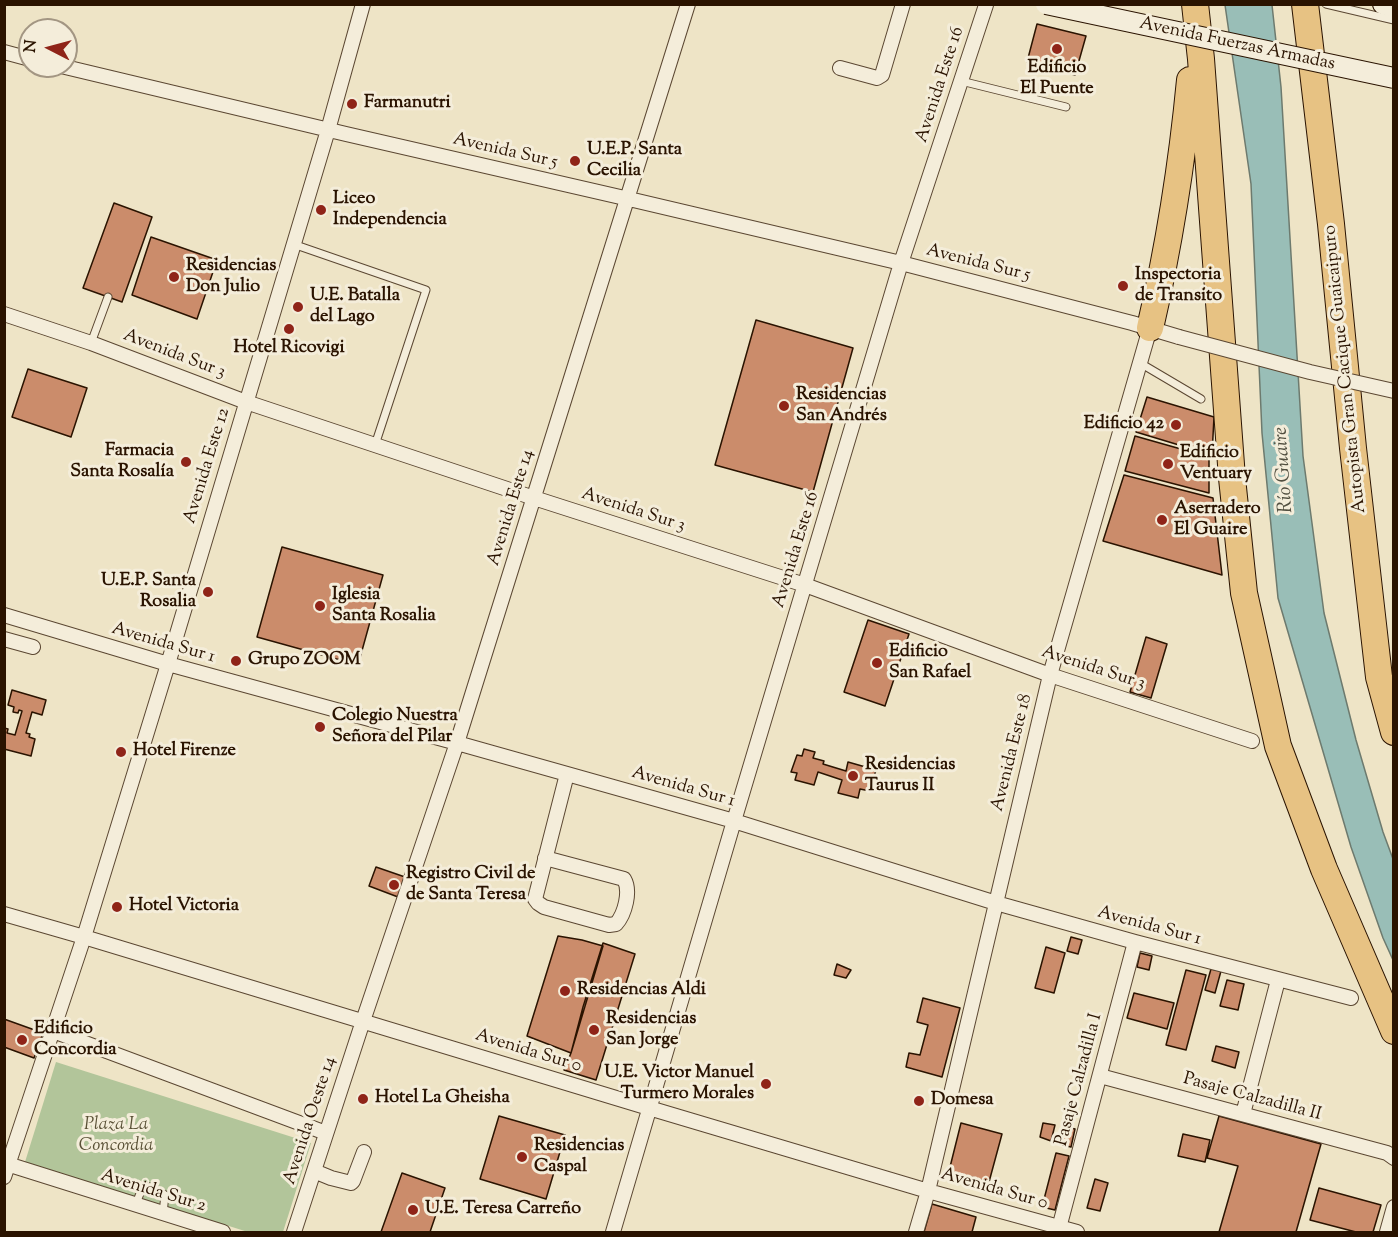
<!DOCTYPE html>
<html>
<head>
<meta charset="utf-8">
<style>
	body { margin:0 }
	#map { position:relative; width:1398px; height:1237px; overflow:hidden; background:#eee4c6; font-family:"Sorts Mill Goudy",serif }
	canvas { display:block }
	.frame { position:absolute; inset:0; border:6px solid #2a1300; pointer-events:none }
	.north { position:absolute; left:18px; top:18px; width:60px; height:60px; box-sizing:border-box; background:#f4edda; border:2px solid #a39683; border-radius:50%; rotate:276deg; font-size:16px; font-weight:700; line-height:24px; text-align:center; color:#2a1300 }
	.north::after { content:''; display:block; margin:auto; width:21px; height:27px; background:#8f2418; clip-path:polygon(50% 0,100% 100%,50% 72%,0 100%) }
</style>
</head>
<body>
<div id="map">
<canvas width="1398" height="1237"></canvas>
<div class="frame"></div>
<div class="north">N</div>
</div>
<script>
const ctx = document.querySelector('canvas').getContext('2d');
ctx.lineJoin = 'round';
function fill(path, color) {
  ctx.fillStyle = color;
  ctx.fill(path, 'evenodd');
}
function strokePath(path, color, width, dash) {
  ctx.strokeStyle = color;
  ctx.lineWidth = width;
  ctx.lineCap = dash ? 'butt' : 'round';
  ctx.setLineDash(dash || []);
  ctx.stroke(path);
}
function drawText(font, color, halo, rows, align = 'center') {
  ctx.font = font + ' "Sorts Mill Goudy",serif';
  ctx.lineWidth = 6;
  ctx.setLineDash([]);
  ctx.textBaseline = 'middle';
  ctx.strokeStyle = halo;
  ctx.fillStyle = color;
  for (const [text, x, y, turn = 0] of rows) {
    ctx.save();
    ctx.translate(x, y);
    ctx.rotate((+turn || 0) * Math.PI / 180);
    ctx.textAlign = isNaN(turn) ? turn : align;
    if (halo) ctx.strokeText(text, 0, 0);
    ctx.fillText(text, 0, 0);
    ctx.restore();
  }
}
fill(new Path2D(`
	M56,1062L311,1143L283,1232H248L25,1162Z`), '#b2c59a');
const water = new Path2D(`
	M1225,5H1272L1281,87L1303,456L1324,613L1356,740L1383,832L1393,859V960L1383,938L1351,847L1278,598L1262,433L1251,184Z`);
fill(water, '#99beb7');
strokePath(water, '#6d7a6e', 1.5);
const building = new Path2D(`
	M1037,24L1086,36L1075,75L1027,62Z
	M114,203L152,217L122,302L83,288Z
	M151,237L217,260L197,319L132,295Z
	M756,320L853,348L813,492L715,465Z
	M28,369L87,388L71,437L12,417Z
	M1147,397L1214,417L1212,455L1136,432Z
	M1135,436L1209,457V493L1125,471Z
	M1124,475L1213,498L1222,575L1103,541Z
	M282,547L383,575L358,665L257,637Z
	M868,620L909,634L885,706L844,692Z
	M1146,637L1167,644L1151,698L1130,692Z
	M12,690L46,700L42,715L32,712L26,733L30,734L29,737L35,739L31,756L4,749V728L8,729L7,733L15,735L22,711L19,710L18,713L13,712L14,707L8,705Z
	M804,749L815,752L813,758L824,761L823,764L846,771L848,762L876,770L870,791L860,789L858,798L838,793L842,780L818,772L814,785L795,780L797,773L791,772L797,755L802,756Z
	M376,867L405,877L398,897L369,886Z
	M558,936L582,940L603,946L571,1053L527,1036Z
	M1071,937L1082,940L1078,954L1067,951Z
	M603,943L635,954L596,1080L564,1070L571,1053L583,1007Z
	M1046,947L1065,953L1054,993L1035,988Z
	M1140,953L1152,956L1149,970L1137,967Z
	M837,964L851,970L846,978L834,975Z
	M1211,969L1221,971L1215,993L1205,990Z
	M1186,970L1206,975L1186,1050L1166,1045Z
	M1227,980L1244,984L1238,1010L1220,1006Z
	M1134,993L1174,1003L1167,1029L1127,1018Z
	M923,998L960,1008L942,1077L906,1067L909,1053L920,1055L928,1025L917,1022Z
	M4,1019L43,1033L34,1058L4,1047Z
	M1216,1046L1239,1052L1235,1068L1212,1061Z
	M499,1116L565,1135L546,1199L480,1179Z
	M1219,1116L1321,1144L1296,1232H1219L1238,1166L1207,1158Z
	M961,1123L1002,1134L989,1182L949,1171Z
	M1043,1123L1055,1125L1051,1141L1040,1137Z
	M1063,1126L1075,1129L1071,1147L1058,1144Z
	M1183,1134L1210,1140L1205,1162L1178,1156Z
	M1056,1153L1069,1156L1055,1210L1042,1207Z
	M402,1173L445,1188L430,1232H381Z
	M1095,1179L1108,1183L1100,1211L1087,1208Z
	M1319,1188L1381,1205L1373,1232H1356L1310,1220Z
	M932,1204L976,1217L972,1232H924Z`);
fill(building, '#cb8c6b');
strokePath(building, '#2a1300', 1.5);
const service = new Path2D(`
	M1326,4L1394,20
	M961,81L1066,107
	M293,244L426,290L375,445
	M91,343L108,297
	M1140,363L1201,399
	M136,1205C142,1184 146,1182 165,1195L163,1213`);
const minor = new Path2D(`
	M4,52L30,59
	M61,66L346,134L629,199L901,263L1132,323L1179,337
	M840,68L877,78L882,75L903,4
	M4,314L91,343L246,402L534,498L805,585L1050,675L1252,741
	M4,615L168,664L457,743L734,821L996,903L1135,942L1351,998
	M4,639L33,647
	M545,858L624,879C631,891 625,914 616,924L609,925L544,907L538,903L535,899L567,774
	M4,914L84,937L649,1108L928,1191L1077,1232
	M53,1031L326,1133
	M1100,1076L1387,1153L1394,1158
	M1243,1114L1278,980
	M4,1163L223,1232
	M314,1171L331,1178L351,1183L353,1181L364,1152
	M4,1177L84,937L168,664L328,130L363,4
	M1059,1228L1135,942
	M294,1232L363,1021L457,743L688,4
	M613,1232L734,821L901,263L986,5
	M916,1232L928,1191L1050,675L1150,328
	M1387,1232L1394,1207`);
const secondary = new Path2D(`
	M1383,4L1394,7`);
const motorway = new Path2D(`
	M1195,4L1201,59L1232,478L1244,593L1278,746L1324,869L1394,1031
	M1305,4L1331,224L1353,448L1379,677L1394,732
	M1150,328C1169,246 1182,164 1190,80`);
strokePath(service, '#5b4732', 9);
strokePath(minor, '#5b4732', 16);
strokePath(secondary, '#2a1300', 22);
strokePath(motorway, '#2a1300', 28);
strokePath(service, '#f4edda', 7);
strokePath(minor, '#f4edda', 14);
strokePath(secondary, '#f4edda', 20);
strokePath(motorway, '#e7c283', 26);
const minorBridge = new Path2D(`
	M1179,337L1310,372L1394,391`);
const secondaryBridge = new Path2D(`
	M1046,4L1394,78`);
strokePath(minorBridge, '#5b4732', 16, []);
strokePath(secondaryBridge, '#2a1300', 22, []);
strokePath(minorBridge, '#f4edda', 14);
strokePath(secondaryBridge, '#f4edda', 20);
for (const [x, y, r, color] of [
	[1057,49,6,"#8f2418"],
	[352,104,6,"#8f2418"],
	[575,161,6,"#8f2418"],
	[321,210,6,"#8f2418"],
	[174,277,6,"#8f2418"],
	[1123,286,6,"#8f2418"],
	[298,307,6,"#8f2418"],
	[289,329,6,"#8f2418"],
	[784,406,6,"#8f2418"],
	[1176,425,6,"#8f2418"],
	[186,462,6,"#8f2418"],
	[1168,464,6,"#8f2418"],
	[1162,520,6,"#8f2418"],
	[208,592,6,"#8f2418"],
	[320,606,6,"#8f2418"],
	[236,661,6,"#8f2418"],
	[877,663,6,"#8f2418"],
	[320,727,6,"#8f2418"],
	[121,752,6,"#8f2418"],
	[853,776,6,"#8f2418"],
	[394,885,6,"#8f2418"],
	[117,907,6,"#8f2418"],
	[565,991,6,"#8f2418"],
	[594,1030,6,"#8f2418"],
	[22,1040,6,"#8f2418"],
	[766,1084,6,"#8f2418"],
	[363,1099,6,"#8f2418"],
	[919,1101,6,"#8f2418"],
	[522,1157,6,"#8f2418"],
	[413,1210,6,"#8f2418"]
]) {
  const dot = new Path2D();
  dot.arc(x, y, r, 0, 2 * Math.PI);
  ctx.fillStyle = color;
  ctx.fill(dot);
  strokePath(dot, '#f4edda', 2);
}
drawText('18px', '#2a1300', '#f4edda', [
	["Avenida Fuerzas Armadas",1237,45,12],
	["Avenida Este 16",941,85,-72],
	["Avenida Sur 5",505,152,13],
	["Avenida Sur 5",978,264,14],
	["Avenida Sur 3",174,355,21],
	["Autopista Gran Cacique Guaicaipuro",1346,369,-96],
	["Avenida Este 12",208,466,-73],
	["Avenida Este 14",512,508,-73],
	["Avenida Sur 3",633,511,18],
	["Avenida Este 16",797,550,-73],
	["Avenida Sur 1",163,644,16],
	["Avenida Sur 3",1093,669,18],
	["Avenida Este 18",1013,753,-76],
	["Avenida Sur 1",683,788,16],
	["Avenida Sur 1",1149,927,15],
	["Avenida Sur 0",528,1052,17],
	["Pasaje Calzadilla I",1080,1080,-75],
	["Pasaje Calzadilla II",1252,1098,15],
	["Avenida Oeste 14",311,1121,-72],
	["Avenida Sur 0",994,1190,16],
	["Avenida Sur 2",153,1192,17]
]);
drawText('bold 18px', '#2a1300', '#f4edda', [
	["Edificio",1057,69,"center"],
	["El Puente",1057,90,"center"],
	["Farmanutri",364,104],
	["U.E.P. Santa",587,151],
	["Cecilia",587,172],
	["Liceo",333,200],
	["Independencia",333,221],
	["Residencias",186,267],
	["Don Julio",186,288],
	["Inspectoria",1135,276],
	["de Transito",1135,297],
	["U.E. Batalla",310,297],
	["del Lago",310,318],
	["Hotel Ricovigi",289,349,"center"],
	["Residencias",796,396],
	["San Andrés",796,417],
	["Edificio 42",1164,425,"right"],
	["Farmacia",174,452,"right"],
	["Santa Rosalía",174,473,"right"],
	["Edificio",1180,454],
	["Ventuary",1180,475],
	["Aserradero",1174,510],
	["El Guaire",1174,531],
	["U.E.P. Santa",196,582,"right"],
	["Rosalia",196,603,"right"],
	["Iglesia",332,596],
	["Santa Rosalia",332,617],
	["Edificio",889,653],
	["San Rafael",889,674],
	["Grupo ZOOM",248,661],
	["Colegio Nuestra",332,717],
	["Señora del Pilar",332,738],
	["Hotel Firenze",133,752],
	["Residencias",865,766],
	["Taurus II",865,787],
	["Registro Civil de",406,875],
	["de Santa Teresa",406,896],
	["Hotel Victoria",129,907],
	["Residencias Aldi",577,991],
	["Residencias",606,1020],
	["San Jorge",606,1041],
	["Edificio",34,1030],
	["Concordia",34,1051],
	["U.E. Victor Manuel",754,1074,"right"],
	["Turmero Morales",754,1095,"right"],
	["Hotel La Gheisha",375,1099],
	["Domesa",931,1101],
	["Residencias",534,1147],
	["Caspal",534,1168],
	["U.E. Teresa Carreño",425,1210]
], 'left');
drawText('italic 18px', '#5a5136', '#f4edda', [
	["Plaza La",116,1126],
	["Concordia",116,1147]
]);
drawText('italic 20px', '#514f40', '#f4edda', [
	["Río Guaire",1285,470,-94]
]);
</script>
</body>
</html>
